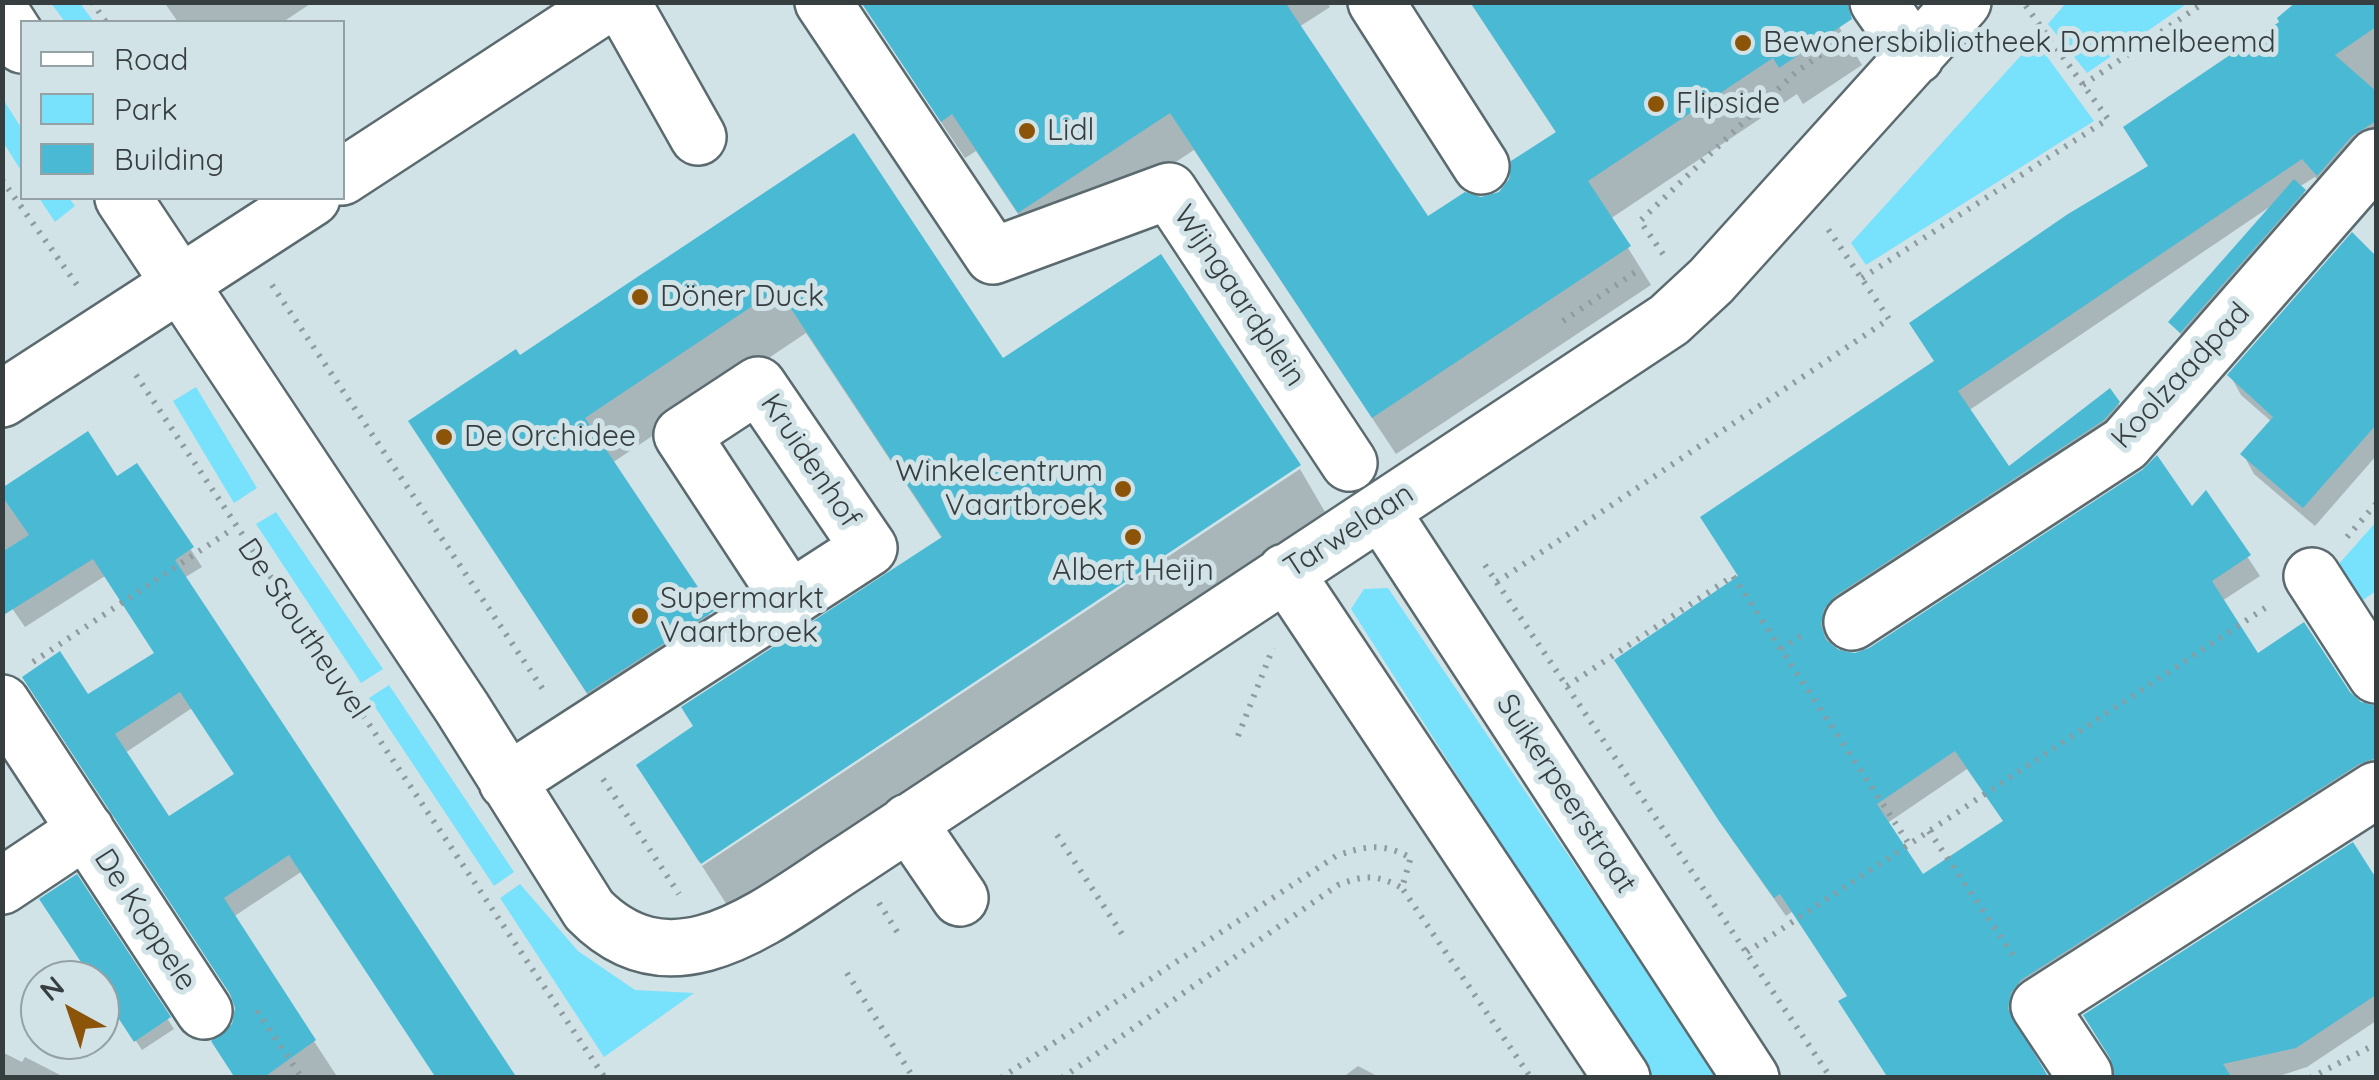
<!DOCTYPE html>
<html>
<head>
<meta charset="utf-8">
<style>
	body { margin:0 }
	#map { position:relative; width:2379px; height:1080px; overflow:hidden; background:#d2e3e8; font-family:Quicksand,sans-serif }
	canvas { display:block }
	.frame { position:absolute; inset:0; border:5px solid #373e40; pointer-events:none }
	.legend { position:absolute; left:20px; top:20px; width:325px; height:180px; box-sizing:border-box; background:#d2e3e8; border:2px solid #94a1a5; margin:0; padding:12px 18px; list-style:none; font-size:30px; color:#373e40 }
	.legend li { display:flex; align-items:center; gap:20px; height:50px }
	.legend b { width:50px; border:2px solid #94a1a5 }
	.north { position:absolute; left:20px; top:960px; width:100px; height:100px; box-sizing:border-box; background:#d2e3e8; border:2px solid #94a1a5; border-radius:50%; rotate:320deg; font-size:28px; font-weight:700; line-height:40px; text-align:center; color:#373e40 }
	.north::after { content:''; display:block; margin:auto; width:35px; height:45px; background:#8c5409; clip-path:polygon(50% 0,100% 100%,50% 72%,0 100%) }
</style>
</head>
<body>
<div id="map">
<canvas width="2379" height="1080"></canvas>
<div class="frame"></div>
<ul class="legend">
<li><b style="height:12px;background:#fff"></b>Road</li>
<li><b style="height:28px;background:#78e1fb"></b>Park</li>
<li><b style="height:28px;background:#4abad4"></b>Building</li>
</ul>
<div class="north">N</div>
</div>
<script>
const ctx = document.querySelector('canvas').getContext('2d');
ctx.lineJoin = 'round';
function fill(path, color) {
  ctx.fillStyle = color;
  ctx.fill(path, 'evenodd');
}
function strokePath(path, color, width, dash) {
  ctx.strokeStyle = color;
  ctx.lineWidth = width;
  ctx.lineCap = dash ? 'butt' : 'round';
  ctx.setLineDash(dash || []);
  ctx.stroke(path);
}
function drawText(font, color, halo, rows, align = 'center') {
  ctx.font = font + ' Quicksand,sans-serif';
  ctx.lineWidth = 10;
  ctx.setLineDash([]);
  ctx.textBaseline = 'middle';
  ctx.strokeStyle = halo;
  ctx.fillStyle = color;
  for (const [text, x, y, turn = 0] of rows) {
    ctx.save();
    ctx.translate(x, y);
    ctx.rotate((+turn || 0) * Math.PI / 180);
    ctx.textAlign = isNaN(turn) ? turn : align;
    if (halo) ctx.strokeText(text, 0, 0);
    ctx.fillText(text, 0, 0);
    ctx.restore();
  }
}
fill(new Path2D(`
	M51,3H80L94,22H65Z
	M2066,3V2L2188,3L2087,73L2048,24Z
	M2035,40L2094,121L1866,265L1851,243Z
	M3,99L22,129V172L3,142Z
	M39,198H69L75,206L55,222Z
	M196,387L257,488L234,503L173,401Z
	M276,512L383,669L361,683L256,524Z
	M2376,522V591L2353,607L2329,575Z
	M1388,588L1718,1077H1650L1351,609L1364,589Z
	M389,685L514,872L494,886L369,698Z
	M520,884L578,951L635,990L694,993L604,1057L500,898Z`), '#78e1fb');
fill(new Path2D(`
	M164,2H313L283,22H178Z
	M861,2H1327L1330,7L1299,27L1427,220L1500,194L1557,134L1470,2H1824L1862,65L1803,104L1797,94L1610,219L1651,285L1396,454L1194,150L1042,250L976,151L965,158Z
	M2312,2H2376V148L2330,194L2315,177L2299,187L2310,202L2187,342L2171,322L2271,206L1968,411L2008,469L2118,403L2129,423L1834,629L1830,646L1855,656L2192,510L2206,494L2260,576L2222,601L2257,656L2376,709V779L2021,1013L2018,1029L1849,997L1793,911L1786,916L1733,841L1628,679L1741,578L1936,362L2150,167ZM1967,769L2005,823L1922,878L1886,824Z
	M854,136L1002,362L1298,464L699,862L639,766L696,728L943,540L806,333L612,463L737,658L615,737L411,422L519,358Z
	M2352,236L2376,259V456L2315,526L2254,474L2243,454L2272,422L2241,395L2230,375Z
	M137,466L202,567L184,578L301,872L233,917L338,1078H258L235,1026L238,1008L87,697L157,654L105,576L25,627L7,601L2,604V490L117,480ZM192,708L236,776L169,819L125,753Z
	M1300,469L1325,512L729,908L702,866Z
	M2352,845L2376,882V1021L2307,1067L2273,1078H2116Z
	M76,877L174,1029L142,1050L100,987V980H95Z
	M2,1052L22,1062L25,1057L66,1078H2Z
	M1358,1066L1381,1078H1342Z`), '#0003');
fill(new Path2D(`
	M861,2H1285L1428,216L1465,192L1481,197L1499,192L1509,179L1511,161L1556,132L1470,2H1847L1852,19L1779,68L1773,58L1588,181L1631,246L1372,418L1170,113L1018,213L952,114L941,122Z
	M2296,2H2376V27L2335,55L2376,91V121L2352,136L2317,176L2302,159L1958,391L2009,466L2110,388L2120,402L2104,420L1835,596L1824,609L1821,625L1826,640L1839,650L1855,653L1869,648L2142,470L2157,455L2192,506L2206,490L2251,555L2212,581L2258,653L2304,622L2350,692L2361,702L2376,706V758L2359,764L2021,980L2011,993L2008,1009L2049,1078H1888L1838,1001L1847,996L1780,894L1774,898L1719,821L1614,660L1738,576L1700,517L1934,361L1909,323L2068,214L2148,166L2123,127L2279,22L2277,18ZM1955,751L2003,821L1923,874L1877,804Z
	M854,133L1003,358L1161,254L1301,465L701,864L636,765L693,726L681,707L942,537L778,289L585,418L714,611L587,693L408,421L516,349L520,355Z
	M2294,179L2306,190L2180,333L2168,322Z
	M2352,232L2376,256V425L2303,508L2240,454L2273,417L2227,375Z
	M88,431L117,476L137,463L194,547L175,560L517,1078H436L289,855L224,898L316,1040L263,1078H235L211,1041L232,1024L235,1008L230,994L22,677L60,651L88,694L154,653L93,559L2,616V552L29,535L2,496V488ZM180,692L234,774L169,816L115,734Z
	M2353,842L2376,878V995L2296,1048L2223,1064L2232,1078H2114L2110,1058L2083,1015Z
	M77,874L171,1017L134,1042L100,990V980H93L39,899Z`), '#4abad4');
const minor = new Path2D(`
	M622,2L698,137
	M823,2L993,256L1169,191L1349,463
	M1376,2L1481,166
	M1878,2L1916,56
	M2,14L22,45
	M342,177L610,2
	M123,198L462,708L589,910C675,998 772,911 851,861L1669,320L1711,281L1963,2
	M2,399L312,198
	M1381,511L1751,1078
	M1285,572L1622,1078
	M2312,576L2376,675
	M1852,622L2125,444L2376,157
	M2,703L204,1011
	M507,782L869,548L758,385L682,435L789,598
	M908,822L960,898
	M2,886L86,830
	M2084,1074L2039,1006L2376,790`);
strokePath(minor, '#5b6a6e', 60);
strokePath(new Path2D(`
	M92,2L106,22
	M2083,85L2205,2
	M2,180L80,289
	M1663,254L1640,221L1796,72L1842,40
	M1862,278L2108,119L2023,2
	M272,285L546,694
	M1563,321L1640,269
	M136,375L605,1078
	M2347,537L2376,504
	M1485,565L1831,1078
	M1497,582L1889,319L1828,229
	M1781,649L1801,636
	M33,662L234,528
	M1567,686L1733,576L1909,844
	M1238,736L1273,648
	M603,779L679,894
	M1929,831L2015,958
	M1057,835L1124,937
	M1410,860L1402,888L1531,1078
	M879,903L901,938
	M1747,952L2271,604
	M847,973L913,1077
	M257,1011L302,1078
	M1001,1078L1336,856C1362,847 1381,842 1407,856
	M1062,1078L1338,885C1363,875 1377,874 1402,888
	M2310,1078L2376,1044`), '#8e9b9f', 6, [2.5, 8]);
strokePath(minor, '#fff', 55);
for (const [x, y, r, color] of [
	[1743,43,10,"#8c5409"],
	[1656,104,10,"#8c5409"],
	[1027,131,10,"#8c5409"],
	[640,297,10,"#8c5409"],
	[444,437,10,"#8c5409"],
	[1123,489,10,"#8c5409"],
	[1133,537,10,"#8c5409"],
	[640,616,10,"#8c5409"]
]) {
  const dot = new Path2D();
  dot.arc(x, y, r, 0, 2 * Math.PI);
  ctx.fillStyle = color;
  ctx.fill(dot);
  strokePath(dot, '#d2e3e8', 4);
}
drawText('30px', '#373e40', '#d2e3e8', [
	["Bewonersbibliotheek Dommelbeemd",1763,43],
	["Flipside",1676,104],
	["Lidl",1047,131],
	["Döner Duck",660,297],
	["De Orchidee",464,437],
	["Winkelcentrum",1103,472,"right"],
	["Vaartbroek",1103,506,"right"],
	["Albert Heijn",1133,571,"center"],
	["Supermarkt",660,599],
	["Vaartbroek",660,633]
], 'left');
drawText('30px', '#373e40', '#d2e3e8', [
	["Wijngaardplein",1239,296,56],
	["Koolzaadpad",2181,376,-47],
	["Kruidenhof",810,461,56],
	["Tarwelaan",1349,531,-33],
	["De Stoutheuvel",303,629,56],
	["Suikerpeerstraat",1566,794,57],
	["De Koppele",145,920,57]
]);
</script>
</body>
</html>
